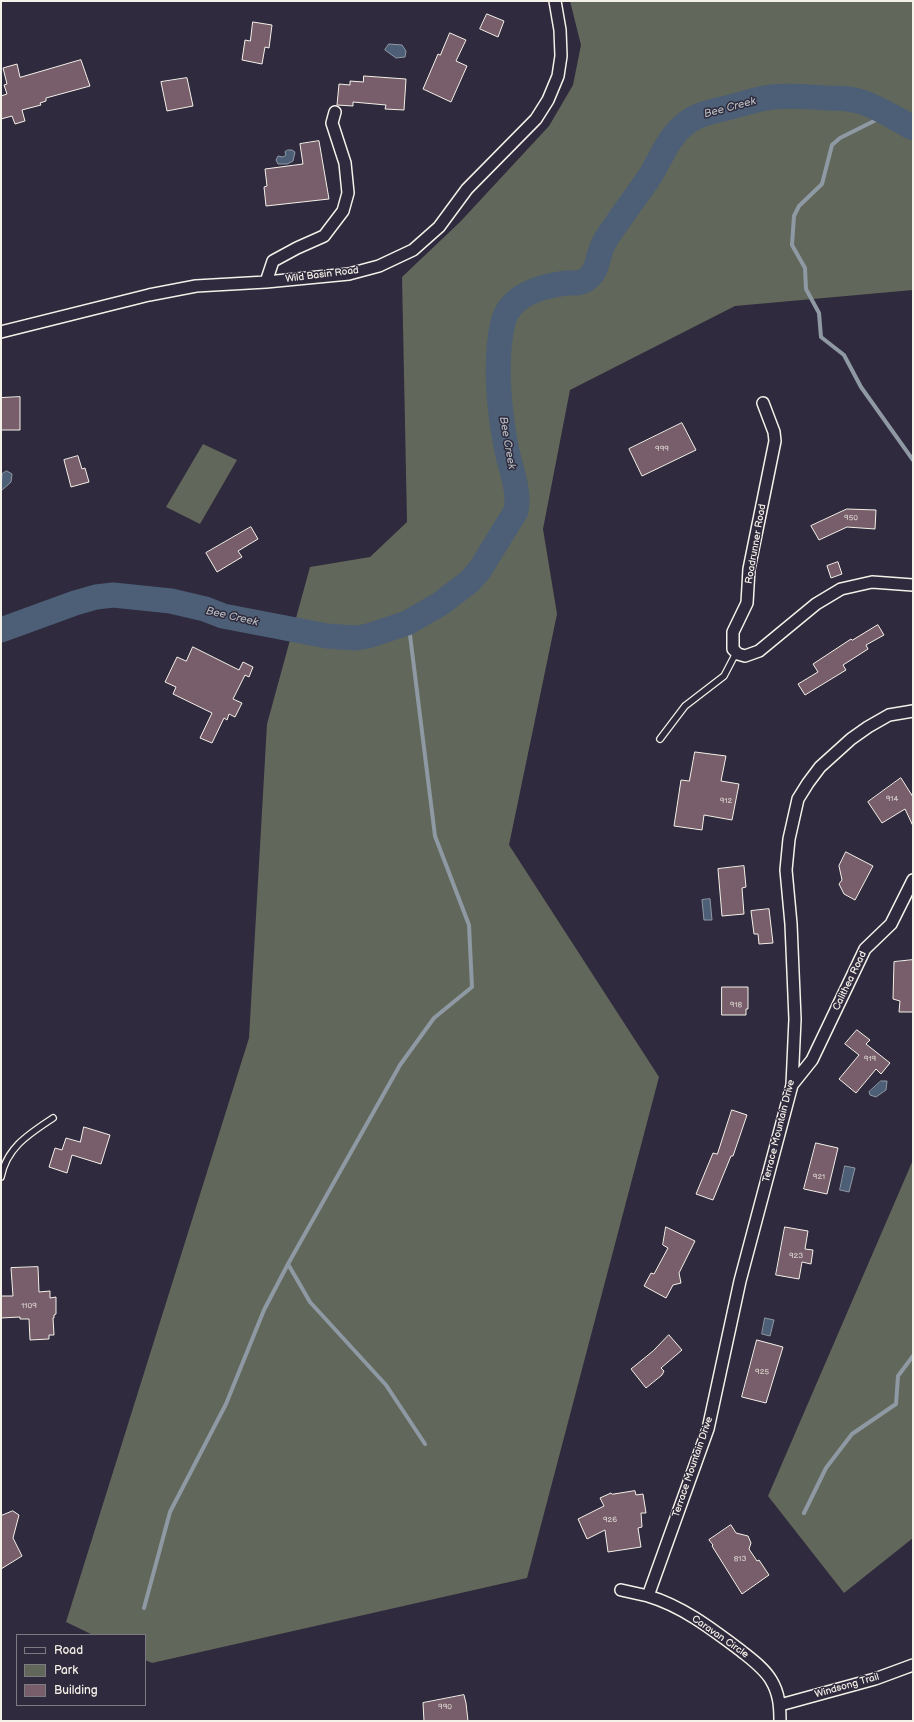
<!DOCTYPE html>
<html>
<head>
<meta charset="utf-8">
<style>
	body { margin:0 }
	#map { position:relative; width:914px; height:1722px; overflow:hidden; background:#2f2a3d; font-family:"Balsamiq Sans",sans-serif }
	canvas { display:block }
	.frame { position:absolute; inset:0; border:2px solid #f4f1e8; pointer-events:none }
	.legend { position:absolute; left:16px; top:1634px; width:130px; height:72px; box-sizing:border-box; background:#2f2a3d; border:1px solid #7e7a81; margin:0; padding:5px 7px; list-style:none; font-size:12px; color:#f4f1e8 }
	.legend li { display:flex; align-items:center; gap:8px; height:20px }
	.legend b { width:20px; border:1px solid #7e7a81 }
</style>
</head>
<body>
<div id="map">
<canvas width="914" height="1722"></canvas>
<div class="frame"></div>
<ul class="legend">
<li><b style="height:5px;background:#2f2a3d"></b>Road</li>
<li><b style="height:11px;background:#61675a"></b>Park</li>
<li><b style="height:11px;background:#775e6a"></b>Building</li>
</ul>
</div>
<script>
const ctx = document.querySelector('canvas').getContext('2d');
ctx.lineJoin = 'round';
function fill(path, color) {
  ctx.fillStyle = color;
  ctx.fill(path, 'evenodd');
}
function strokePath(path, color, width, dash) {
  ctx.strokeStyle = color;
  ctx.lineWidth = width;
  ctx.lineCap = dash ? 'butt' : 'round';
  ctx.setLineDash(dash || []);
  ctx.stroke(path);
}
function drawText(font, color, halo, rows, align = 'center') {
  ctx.font = font + ' "Balsamiq Sans",sans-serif';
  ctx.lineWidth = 3;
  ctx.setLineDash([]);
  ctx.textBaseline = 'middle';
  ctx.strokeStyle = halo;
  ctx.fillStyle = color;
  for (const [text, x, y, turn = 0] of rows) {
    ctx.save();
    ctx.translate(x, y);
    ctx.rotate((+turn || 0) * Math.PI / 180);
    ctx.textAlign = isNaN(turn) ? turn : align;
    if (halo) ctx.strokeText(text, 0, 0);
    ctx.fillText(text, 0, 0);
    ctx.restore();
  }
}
fill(new Path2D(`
	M570,1H913V290L735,306L570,390L543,529L557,614L509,845L659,1077L527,1578L152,1663L145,1660V1635H93L66,1622L249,1038L267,724L310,567L370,557L407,522L402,277L460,222L549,126L573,85L581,45Z
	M203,444L237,460L200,524L166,507Z
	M913,1160V1538L844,1593L768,1496Z`), '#61675a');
const water = new Path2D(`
	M389,44L402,45L406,51L405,57L396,58L385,50Z
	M288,150H292L295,152L293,161L287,164H278L276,160L278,156L283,157L286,155L285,152Z
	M7,471L12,474L11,482L1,491L2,474Z
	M710,899L712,920H704L702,900Z
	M881,1081H887L886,1090L876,1097L870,1095L869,1092Z
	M845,1166L855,1168L849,1192L840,1190Z
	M765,1318L774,1320L770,1336L762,1334Z`);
fill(water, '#4c5f77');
strokePath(water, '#8f99a4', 1);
strokePath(new Path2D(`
	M888,114L840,138L832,145L822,184L799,206L794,216L792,245L805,268L806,289L819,313L821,337L844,355L861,387L913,460
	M407,623L410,635L435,836L469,925L472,987L434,1018L400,1065L288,1264L310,1302L386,1385L425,1444
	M804,1513L826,1468L852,1434L896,1404L898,1376L913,1356
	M144,1608L170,1512L226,1404L264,1310L288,1264`), '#8f99a4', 4);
strokePath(new Path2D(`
	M1,630L75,603L96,597L113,595L171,601L205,609L223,616L327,636L355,638L368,636L407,623L440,604L469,582L479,571L516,511C520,491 511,470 507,451C499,412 494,361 503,322C510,295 542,286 566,283C574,283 581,284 587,279C598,271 597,259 602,247C605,239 612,230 617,223C627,208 638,194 648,179C661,160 666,140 684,125C695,115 712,111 727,108C742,104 757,99 772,97C790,95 809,97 826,98C838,98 850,98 862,102C880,108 896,119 913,128`), '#4c5f77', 25);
const building = new Path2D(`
	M487,14L504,21L498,37L480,29Z
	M253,22L272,25L269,48L265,47L262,64L242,60L245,40L250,41Z
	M450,33L466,40L456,61L467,66L451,102L423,89L438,54L440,55Z
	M81,60L90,86L46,98V101L40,103L41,105L22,110L25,121L15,124L12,116L1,119V96L7,94L4,85L7,84L3,68L17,64L20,77Z
	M364,76L406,79L404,110L385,109L386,105L353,102V106L337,105L339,84L350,85V81L363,82Z
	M187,78L193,106L167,111L161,82Z
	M319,141L329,199L266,206L264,187L267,186L265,169L303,164L300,144Z
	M20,397V430H1V398Z
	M682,423L696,450L642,476L629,449Z
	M78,456L82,469L85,468L89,482L71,487L64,460Z
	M847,509L876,510L875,529L847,527L819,540L811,526Z
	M251,527L258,539L238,551L242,557L217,572L206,553Z
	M838,562L842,574L831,578L827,566Z
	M878,625L884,635L866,645L868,649L843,665L846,670L805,695L798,684L818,672L813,664L851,639L852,640Z
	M193,647L239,670L243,662L253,667L249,677L245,675L233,699L242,703L235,717L229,714L227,720L224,718L212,743L200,738L212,713L173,694L176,687L165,682L177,657L186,661Z
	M695,752L726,756L721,781L739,784L732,820L704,815L702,830L674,826L681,780L689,781Z
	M901,778L913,797V826L905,809L882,823L868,802Z
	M846,852L873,866L855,900L844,894L839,884L842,880L839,866Z
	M744,866L746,887L742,888L744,914L722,916L718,869Z
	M769,909L773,943L759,944L758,934H754L751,911Z
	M913,960V1012H899L900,1001L893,999L894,962Z
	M722,987H748V1009H746V1015H722Z
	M857,1030L870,1040L866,1044L890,1063L881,1074L876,1069L856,1093L839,1079L859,1055L845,1044Z
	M732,1110L747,1115L733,1156H731L713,1200L696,1194L713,1153L717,1154Z
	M84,1127L110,1135L101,1164L72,1155L67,1173L49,1167L55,1148L62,1150L66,1138L80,1142Z
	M816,1143L838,1148L827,1194L804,1189Z
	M666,1227L695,1241L679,1273L681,1283L673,1285L666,1298L644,1286L651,1273L654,1274L668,1248L663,1245Z
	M785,1227L808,1231L805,1249L813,1250L811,1264L802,1262L799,1279L776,1275Z
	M38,1267L39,1292L50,1291V1298L56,1297V1314L54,1315V1318H53L54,1335H49V1339L30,1340L29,1319H20V1317L1,1318V1296H13L11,1268Z
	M669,1335L682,1350L661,1368L664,1371L662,1375L646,1388L631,1369L653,1351Z
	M757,1340L783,1347L766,1403L742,1397Z
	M635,1491L636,1495L643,1494L646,1513H641L642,1527L638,1528L641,1547L608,1552L605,1530L587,1539L578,1519L604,1506L600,1498L611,1493L612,1494Z
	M13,1511L19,1515L13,1538L22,1556L1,1569V1516Z
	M731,1525L736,1533L748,1536L751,1543L749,1549L757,1561L759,1560L769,1575L742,1594L712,1546L713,1545L709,1540Z
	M464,1695L466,1703L468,1721H424L423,1703Z`);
fill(building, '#775e6a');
strokePath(building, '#f4f1e8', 1);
const service = new Path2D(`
	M660,739L685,706L724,676L736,653
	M1,1177C7,1147 29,1134 53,1118`);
const minor = new Path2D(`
	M266,282L273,261L297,248L324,236L343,211L348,193L345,163L332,123L335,112
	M1,332L149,295L196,286L266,282L349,274L379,266L413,250L439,227L467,189L536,119L548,100L558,76L561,56L560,30L555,1
	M763,403L774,432L775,441L749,569L747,603L733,632V649L738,654L745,656L759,651L816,604L841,589L872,582L913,585
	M792,1085L812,1060L865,949L891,924L913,880
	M621,1590C630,1592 639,1594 648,1596C682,1606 712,1629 740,1650C751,1659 764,1668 771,1680C779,1693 780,1706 780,1721
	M648,1596L708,1429L740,1281L792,1085L795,1019L791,924L786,870L789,839L798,799L808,783L820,767L851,739L868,727L889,715L913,711
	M780,1705L875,1679L913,1665`);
strokePath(service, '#f4f1e8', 8);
strokePath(minor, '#f4f1e8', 14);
strokePath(service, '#2f2a3d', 5.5);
strokePath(minor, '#2f2a3d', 11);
drawText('8px', '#d5ccc8', null, [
	["999",662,449],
	["950",851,518],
	["914",892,799],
	["912",726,801],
	["918",736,1005],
	["919",870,1059],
	["921",819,1177],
	["923",796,1256],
	["1109",29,1306],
	["925",762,1372],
	["926",610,1520],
	["813",740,1559],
	["990",445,1707]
]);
drawText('10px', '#f4f1e8', '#2f2a3d', [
	["Wild Basin Road",322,275,-7],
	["Roadrunner Road",756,544,-80],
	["Calithea Road",850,981,-64],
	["Terrace Mountain Drive",779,1131,-76],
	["Terrace Mountain Drive",693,1467,-71],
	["Caravan Circle",720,1637,35],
	["Windsong Trail",847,1686,-16]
]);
drawText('italic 11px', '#b1b7bb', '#2f2a3d', [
	["Bee Creek",730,108,-15],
	["Bee Creek",507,443,80],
	["Bee Creek",232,617,13]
]);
</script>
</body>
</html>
